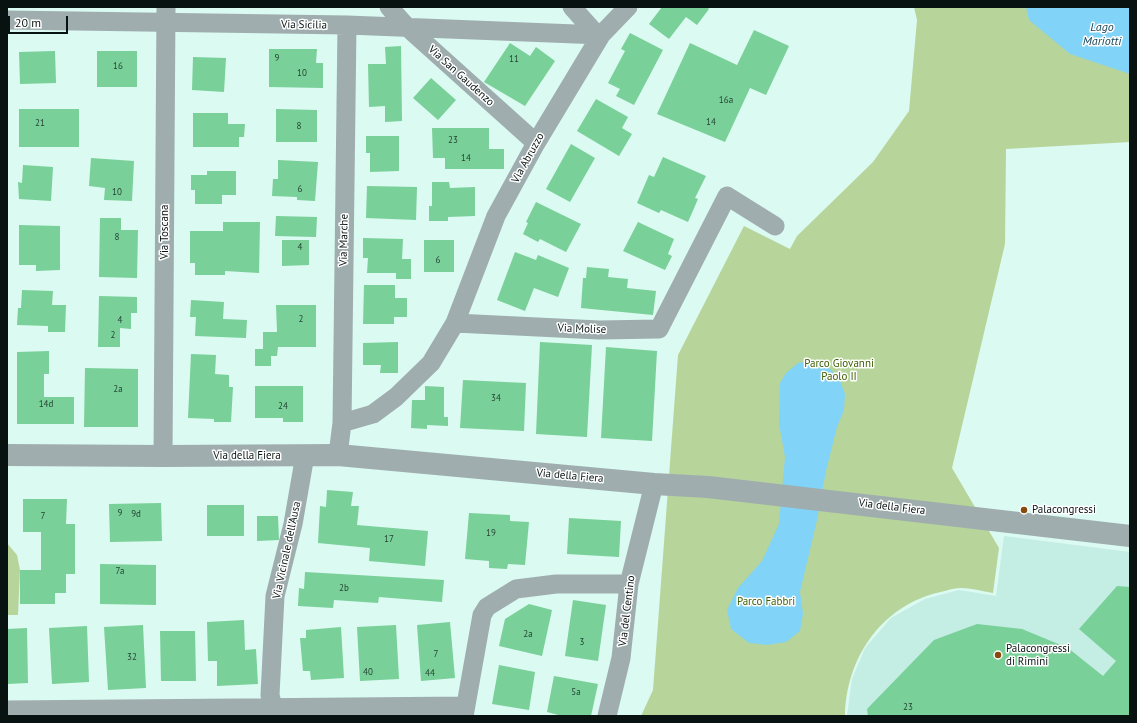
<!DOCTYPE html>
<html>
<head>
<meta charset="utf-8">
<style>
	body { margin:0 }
	#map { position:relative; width:1137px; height:723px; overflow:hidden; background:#dafaf2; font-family:"PT Sans",sans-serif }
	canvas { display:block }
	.frame { position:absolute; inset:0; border:8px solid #081311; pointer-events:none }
	.scale { position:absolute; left:8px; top:16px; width:60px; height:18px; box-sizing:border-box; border:2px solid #081311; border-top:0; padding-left:5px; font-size:12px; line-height:14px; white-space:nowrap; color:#081311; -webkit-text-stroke:3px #fff; paint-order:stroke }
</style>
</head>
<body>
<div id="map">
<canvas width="1137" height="723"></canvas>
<div class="frame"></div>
<div class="scale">20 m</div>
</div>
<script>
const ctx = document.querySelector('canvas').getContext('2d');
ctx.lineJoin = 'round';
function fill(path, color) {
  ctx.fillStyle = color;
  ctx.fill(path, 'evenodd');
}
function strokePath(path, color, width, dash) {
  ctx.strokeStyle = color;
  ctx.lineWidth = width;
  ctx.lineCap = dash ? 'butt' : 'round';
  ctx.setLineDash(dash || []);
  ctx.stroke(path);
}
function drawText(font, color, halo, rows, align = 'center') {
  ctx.font = font + ' "PT Sans",sans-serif';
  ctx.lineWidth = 3;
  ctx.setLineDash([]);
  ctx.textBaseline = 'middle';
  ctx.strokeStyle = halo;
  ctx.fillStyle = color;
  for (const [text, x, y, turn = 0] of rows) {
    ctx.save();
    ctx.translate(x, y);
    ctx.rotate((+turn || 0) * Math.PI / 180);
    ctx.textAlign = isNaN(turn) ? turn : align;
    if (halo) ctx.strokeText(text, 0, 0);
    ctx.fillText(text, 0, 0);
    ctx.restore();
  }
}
fill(new Path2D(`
	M1004,536L1130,552V716H847L852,679L865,648L891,618L925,599L959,590L996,596Z`), '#c4ede3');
fill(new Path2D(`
	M914,7H1130V142L1006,149L1005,244L952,468L999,548L993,593C982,591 971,588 960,588C952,588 943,592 936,593C880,608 846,659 845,716H641L653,690L678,355L744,226L790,249L797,236L873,162L909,111L917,20Z
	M7,543L17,555L20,570L18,615H7Z`), '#b7d59a');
fill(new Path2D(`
	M1026,7H1130V74L1070,54L1029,20Z
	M813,360L826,365L839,378L845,394L844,410L837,427L826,471L817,520L800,592L803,614L800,631L786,642L767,645L749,643L731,629L727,610L738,588L762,561L779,524L785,457L779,424L780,383L786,373L798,363Z`), '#81d3f7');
fill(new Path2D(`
	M662,7H707L709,9L697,25L686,17L669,39L649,24Z
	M754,30L789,46L766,95L750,88L725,142L657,114L690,43L737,65Z
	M630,33L663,50L634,105L616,96L620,89L608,83L625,51L621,49Z
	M510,43L530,56L536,47L555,61L525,106L484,82Z
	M401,46L402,121L385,122V106L369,107L368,64H386L385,47Z
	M269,49H317L316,63H323V88L269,87Z
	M55,51L56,83L20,84L19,52Z
	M97,51H137V87H97Z
	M193,57L226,58L224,92L192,90Z
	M431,78L456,100L438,120L413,98Z
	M596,99L628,117L622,128L632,134L619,156L577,131Z
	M19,109H79V147H19Z
	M276,109L317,110V142H276Z
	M193,113H228V124H245L244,137H239V147H193Z
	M432,128H489V149H504V169H445V158H433Z
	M366,136H399V171L370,172V153H366Z
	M571,144L595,158L570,202L546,189Z
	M663,157L706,176L695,198L698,199L688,222L661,210L659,213L637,203L649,175L654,177Z
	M91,158L134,161L132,201L104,200L105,188L89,186Z
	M278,160L318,162L315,201L297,200V197L272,196L273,179H278Z
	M23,165L53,167L51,201L19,199L18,182L22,183Z
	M207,171H236V195H222V204H195V190H191V175H207Z
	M432,182H449L450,188L475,187V216L448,217V221H429V206H432Z
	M367,186L417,187L416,220L366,218Z
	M536,202L581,224L566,252L540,239L538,242L523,234L528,223L526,222Z
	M276,216L317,217L316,237L275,236Z
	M100,218H121V230H138L137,278L99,277Z
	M223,222H260L259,273L225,271V275H195V263H190V231H223Z
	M638,222L674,239L668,254L672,256L665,270L623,251Z
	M19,225L60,226V270L36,271V265H19Z
	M363,238L403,239L402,259H411V279H396V273H367L368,258H363Z
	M282,240H309V265L282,266Z
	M424,240H454V272H424Z
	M515,252L536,260L538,255L569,268L558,297L534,288L525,311L497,300Z
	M587,267L609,269L608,277L628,279L627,288L656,291L653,315L581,308L583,278H586Z
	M364,285H395V298H407V317H394V324H363Z
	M22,290L53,291L52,305H66L65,332H48V326L17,325L18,308H21Z
	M99,296L137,297V313H131V329L120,328V347H98Z
	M191,300L224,302L223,319L247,320L246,338L195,336L196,317H190Z
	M276,305H316V347H278L277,356H271V366H255V349H263V332H277Z
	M398,342V373H380L381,365H363V343Z
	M540,342L592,345L587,437L536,434Z
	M606,347L657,351L652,441L601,438Z
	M49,351V374H44V397H74V424H17V352Z
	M191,354L216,355L215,374L229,375V387H233L231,422H214V419L188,418Z
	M85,368L138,369V427H84Z
	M463,380L526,383L524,431L460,428Z
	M255,386H303V422H283V418H255Z
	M425,386L444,387V417H448V426L427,425V429L411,428L412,400H425Z
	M327,490L353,492L351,506H359L357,525L428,531L425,566L369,561L370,548L318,543L320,506L326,507Z
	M23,499H67L66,524H75V574H66V593H55V604H20V570H41V532H23Z
	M161,503L162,541L110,542L109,504Z
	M207,505H244V536H207Z
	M469,513L510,515V521L529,522L525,565L508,564L507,569L489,568V561L465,559Z
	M257,516H278L279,540L257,541Z
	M569,518L621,521L619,557L567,554Z
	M100,564L156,565V605L100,604Z
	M305,572L444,580L442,602L379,597L378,603L334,600L333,608L298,606L299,588L304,589Z
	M1117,586L1130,587V716H868L867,709L934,640L977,624L1022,629L1068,648L1103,676L1116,661L1079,629Z
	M573,600L606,605L598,661L565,656Z
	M529,604L552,610L542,656L499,646L505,619Z
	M244,620L245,650L256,649L258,684L217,686V661H208L207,622Z
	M450,622L455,678L421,681L417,625Z
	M143,625L146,688L108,690L104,627Z
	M396,625L399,679L360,681L357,627Z
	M87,626L89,682L52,684L49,628Z
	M341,627L344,678L311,680L310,671H303L300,638H306V630Z
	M27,628L28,683L7,684V629Z
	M160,631H195L196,681H161Z
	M499,665L535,672L529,710L492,704Z
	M554,676L598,684L591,716H562L547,712Z`), '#79d098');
strokePath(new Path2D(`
	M389,7L407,27L536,143
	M572,7L597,35
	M7,20L347,25L601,35
	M455,323L599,330L659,329L727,196L775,226
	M342,423L373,414L396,397L431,363L455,323L496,216L536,143L601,35L628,7
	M338,455L342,423L347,25
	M163,456L166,7
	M7,710L466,706
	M272,716L273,707L270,695L275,596L293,524L305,455
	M464,716L482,615L487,607L516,589L556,584H629
	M607,716L621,658L629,584L654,484`), '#9fadaf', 19);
strokePath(new Path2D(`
	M7,455L163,456L338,455L654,484L708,487L1130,536`), '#9fadaf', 22);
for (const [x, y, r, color] of [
	[1024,510,4,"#88490f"],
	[998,655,4,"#88490f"]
]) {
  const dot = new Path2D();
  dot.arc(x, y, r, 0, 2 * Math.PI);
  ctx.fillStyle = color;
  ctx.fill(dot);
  strokePath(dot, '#fff', 1.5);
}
drawText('9px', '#244233', null, [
	["9",277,58],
	["11",514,59],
	["16",118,66],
	["10",302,73],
	["16a",726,100],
	["14",711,122],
	["21",40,123],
	["8",299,126],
	["23",453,140],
	["14",466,158],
	["6",300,189],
	["10",117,192],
	["8",117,237],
	["4",300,247],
	["6",438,260],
	["2",301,319],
	["4",120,320],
	["2",113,335],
	["2a",118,389],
	["34",496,398],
	["14d",46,404],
	["24",283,406],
	["9",120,513],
	["9d",136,514],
	["7",43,516],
	["19",491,533],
	["17",389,539],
	["7a",120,571],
	["2b",344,588],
	["2a",528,634],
	["3",582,642],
	["7",436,654],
	["32",132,657],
	["40",368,672],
	["44",430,673],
	["5a",576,692],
	["23",908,707]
]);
drawText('11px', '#081311', '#fff', [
	["Via Sicilia",304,25,1],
	["Via San Gaudenzo",461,76,42],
	["Via Abruzzo",528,158,-61],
	["Via Toscana",165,232,-90],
	["Via Marche",344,240,-89],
	["Via Molise",582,329,2],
	["Via della Fiera",247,456],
	["Via della Fiera",570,476,5],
	["Via della Fiera",892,507,7],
	["Via Vicinale dell'Ausa",287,550,-78],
	["Via del Centino",627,611,-83]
]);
drawText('11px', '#3c5e00', '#fff', [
	["Parco Giovanni",839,364],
	["Paolo II",839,377],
	["Parco Fabbri",766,602]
]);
drawText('11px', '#081311', '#fff', [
	["Palacongressi",1032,510],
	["Palacongressi",1006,649],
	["di Rimini",1006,662]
], 'left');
drawText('italic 12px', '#164658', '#fff', [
	["Lago",1102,28],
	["Mariotti",1102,42]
]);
</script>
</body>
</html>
